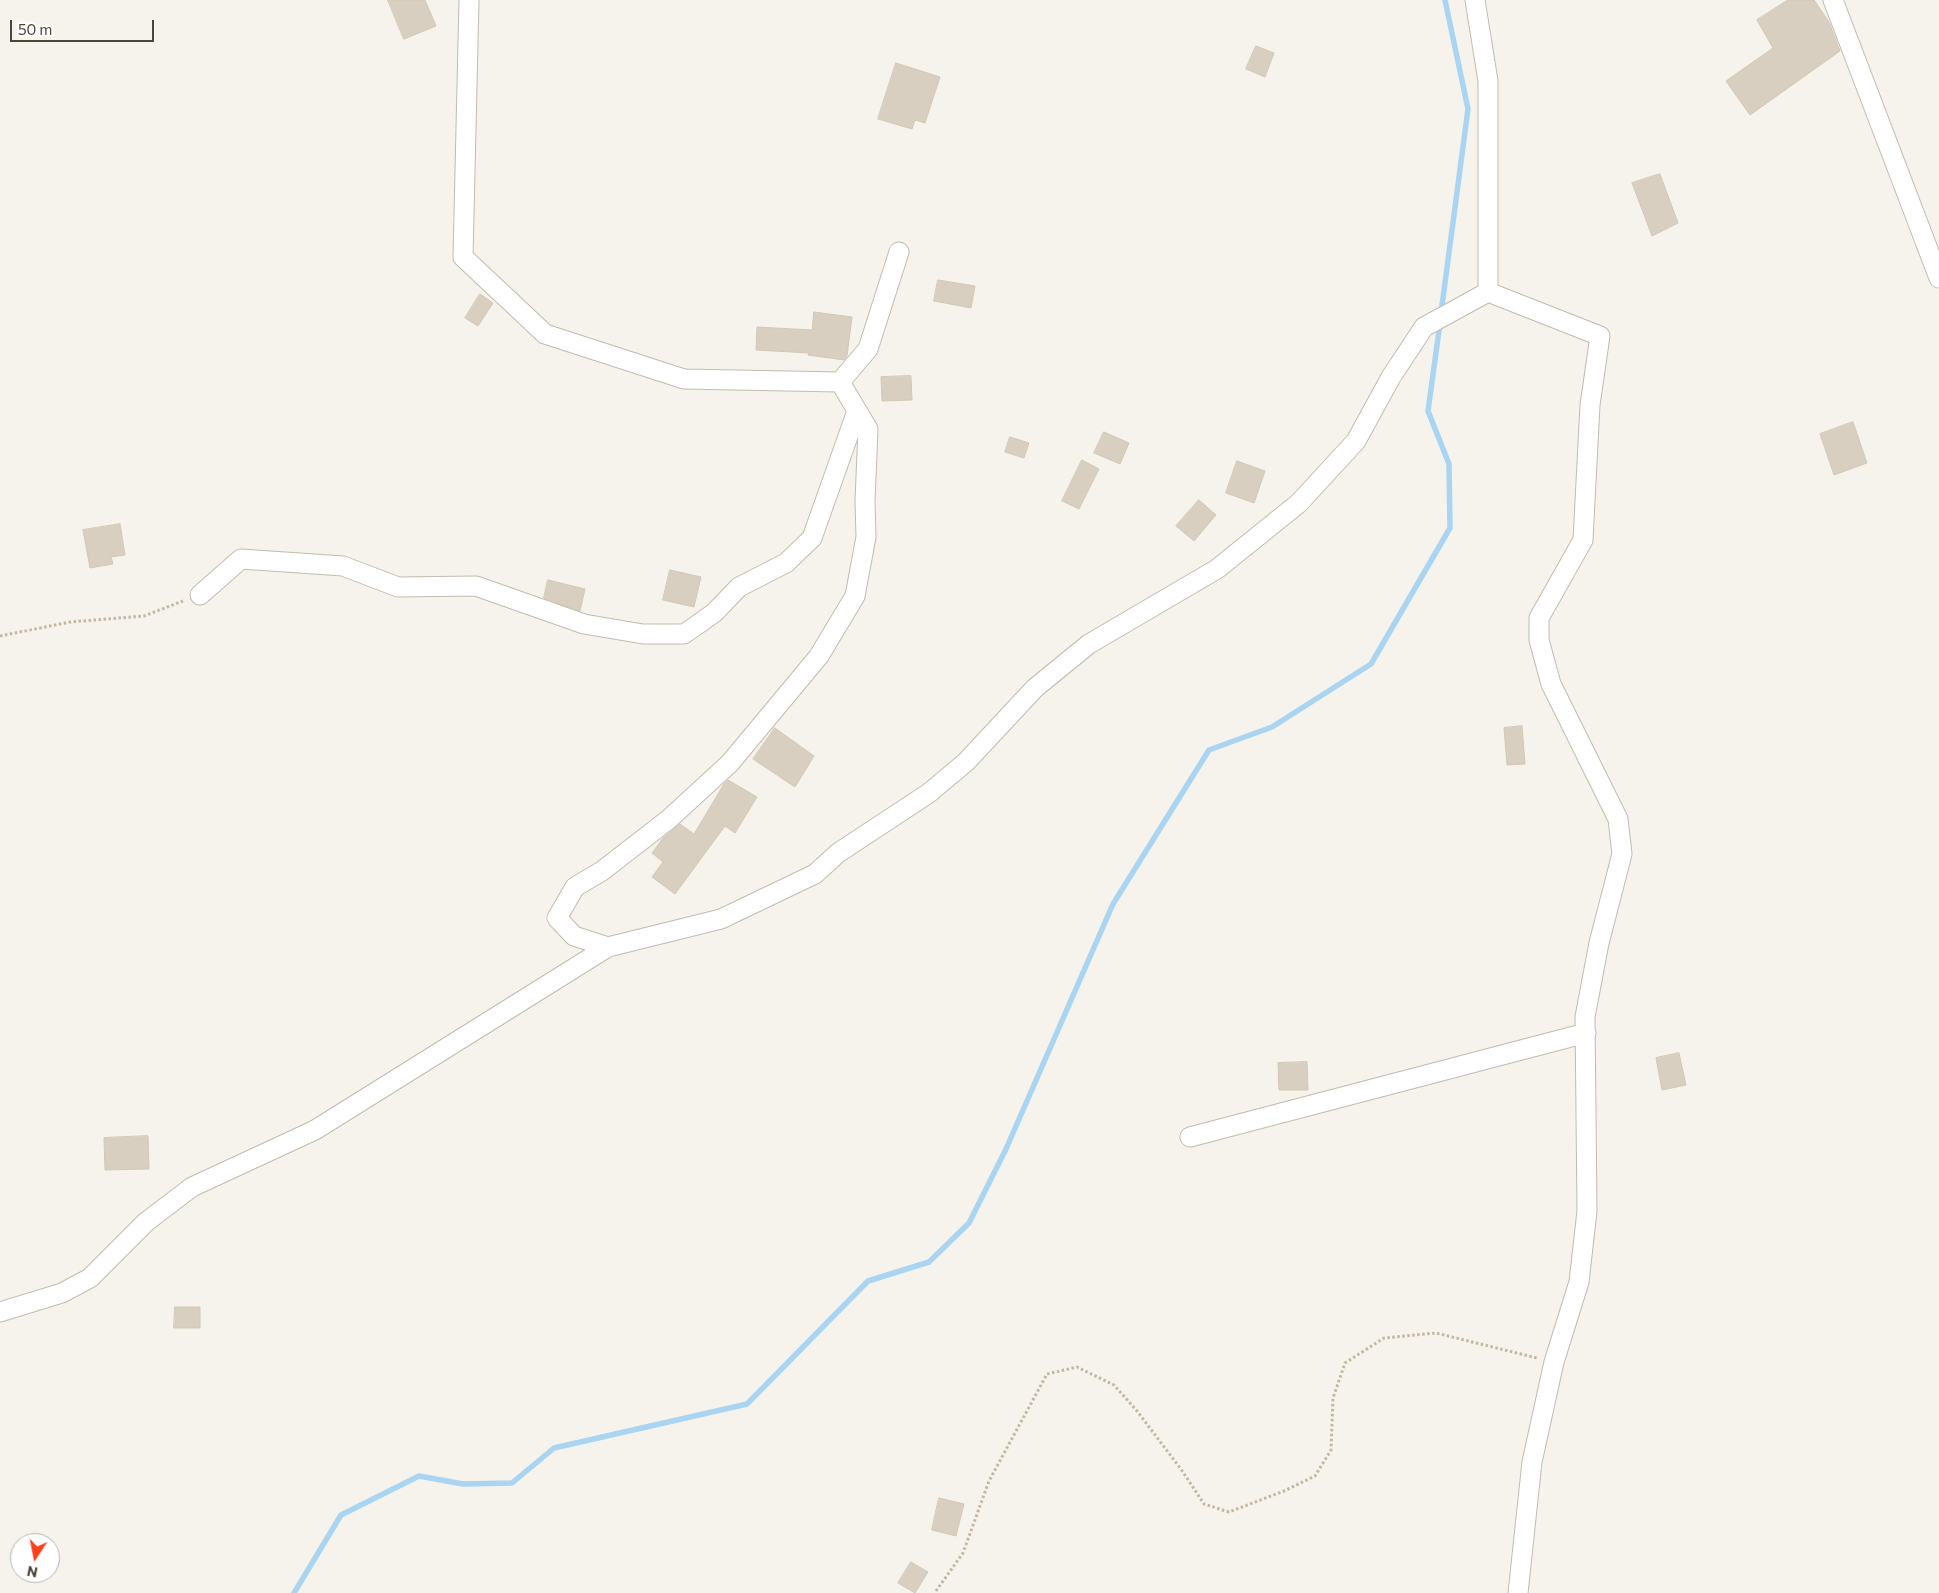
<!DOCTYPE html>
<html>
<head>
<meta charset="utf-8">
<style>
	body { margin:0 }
	#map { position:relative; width:1939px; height:1593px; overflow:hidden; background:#f6f3ec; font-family:Commissioner,sans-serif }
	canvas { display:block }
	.north { position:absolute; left:10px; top:1533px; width:50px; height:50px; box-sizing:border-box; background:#fff; border:1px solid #b7b4b0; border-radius:50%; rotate:191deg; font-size:14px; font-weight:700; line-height:20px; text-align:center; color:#4b4439 }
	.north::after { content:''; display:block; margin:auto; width:18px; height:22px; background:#fc3f1d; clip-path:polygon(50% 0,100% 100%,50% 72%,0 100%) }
	.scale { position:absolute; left:10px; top:20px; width:144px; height:22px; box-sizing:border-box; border:2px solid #4b4439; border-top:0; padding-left:6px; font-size:15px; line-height:18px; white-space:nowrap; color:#4b4439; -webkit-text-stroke:4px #fff; paint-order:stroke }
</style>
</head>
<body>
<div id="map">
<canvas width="1939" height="1593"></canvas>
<div class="north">N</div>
<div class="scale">50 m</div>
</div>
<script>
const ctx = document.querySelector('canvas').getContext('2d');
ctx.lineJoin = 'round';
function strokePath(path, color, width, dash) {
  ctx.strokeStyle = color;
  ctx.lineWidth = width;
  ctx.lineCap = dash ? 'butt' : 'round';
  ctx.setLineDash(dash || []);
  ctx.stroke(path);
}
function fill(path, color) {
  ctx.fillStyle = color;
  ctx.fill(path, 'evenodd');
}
strokePath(new Path2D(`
	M1441,313L1468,109L1445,0
	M294,1593L341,1515L419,1476L463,1484L512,1483L554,1448L747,1404L868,1281L929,1262L969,1223L1006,1149L1113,904L1209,750L1272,727L1371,664L1450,528L1449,464L1428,411L1440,323`), '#a9d4f2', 5.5);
const building = new Path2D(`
	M388,0H425L436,26L404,39Z
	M1788,0H1814L1829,22L1840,51L1750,115L1726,81L1773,48L1757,20Z
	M1256,46L1274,53L1265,77L1246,69Z
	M896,63L940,77L925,123L915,120L912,129L878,119Z
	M1660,174L1678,223L1652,236L1632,183Z
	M938,280L975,286L971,308L934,301Z
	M480,294L493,303L478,326L465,318Z
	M814,312L852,317L847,356L844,360L808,355L809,353L756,350L757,327L812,330Z
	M911,376L912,400L882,401L881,377Z
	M1853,422L1867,463L1834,475L1820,434Z
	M1104,432L1129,443L1120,464L1094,453Z
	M1010,437L1029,443L1024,458L1005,452Z
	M1082,460L1099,469L1079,509L1062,501Z
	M1237,461L1265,471L1254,503L1226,493Z
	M1199,500L1216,515L1194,541L1176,526Z
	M120,524L125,555L111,557L113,564L90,568L83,530Z
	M670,570L701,577L694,607L663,600Z
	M548,580L585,589L580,611L544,598Z
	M1522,726L1525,764L1507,765L1504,728Z
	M775,728L814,756L795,787L753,759Z
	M728,780L757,797L735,833L725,826L675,894L652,877L663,862L652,853L663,838L680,824L694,834L724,784Z
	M1679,1053L1686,1085L1662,1090L1656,1058Z
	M1307,1062L1308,1090H1279L1278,1063Z
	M148,1136L149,1169L105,1170L104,1138Z
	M175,1307H200V1328H174Z
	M939,1498L964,1504L956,1536L932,1530Z
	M911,1562L928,1572L915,1593L898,1583Z`);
fill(building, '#d8cfc1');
strokePath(building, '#d3c7b4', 1);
const street = new Path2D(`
	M469,0L463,257L545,334L684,379L840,382L868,349L899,252
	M1475,0L1488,81V292L1600,336L1590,405L1583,540L1539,618V640L1551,684L1618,819L1622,854L1599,943L1585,1017L1587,1211L1579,1282L1554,1362L1532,1462L1518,1593
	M1833,0L1939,278
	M200,595L241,559L343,566L398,587L476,586L584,624L643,634H684L714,613L739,587L786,563L812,538L857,411
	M608,947L574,936L557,918L575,887L602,871L669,819L730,763L819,656L855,596L866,537L865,501L868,429L840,382
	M1190,1137L1586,1033
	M0,1312L62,1293L90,1278L146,1222L192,1187L315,1130L608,947L721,919L815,874L838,853L929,793L966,762L1035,688L1089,644L1217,569L1299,503L1356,441L1391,377L1424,327L1488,292`);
strokePath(street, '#c2bbae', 21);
strokePath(new Path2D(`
	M0,636L70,622L144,616L183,601
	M936,1591L963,1553L989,1481L1047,1374L1077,1367L1114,1385L1137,1411L1183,1472L1204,1504L1229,1512L1284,1491L1315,1476L1331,1450L1333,1398L1345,1363L1384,1338L1436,1333L1537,1358`), '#c4b79f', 3, [2.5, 2.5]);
strokePath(street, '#fff', 19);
</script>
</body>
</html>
